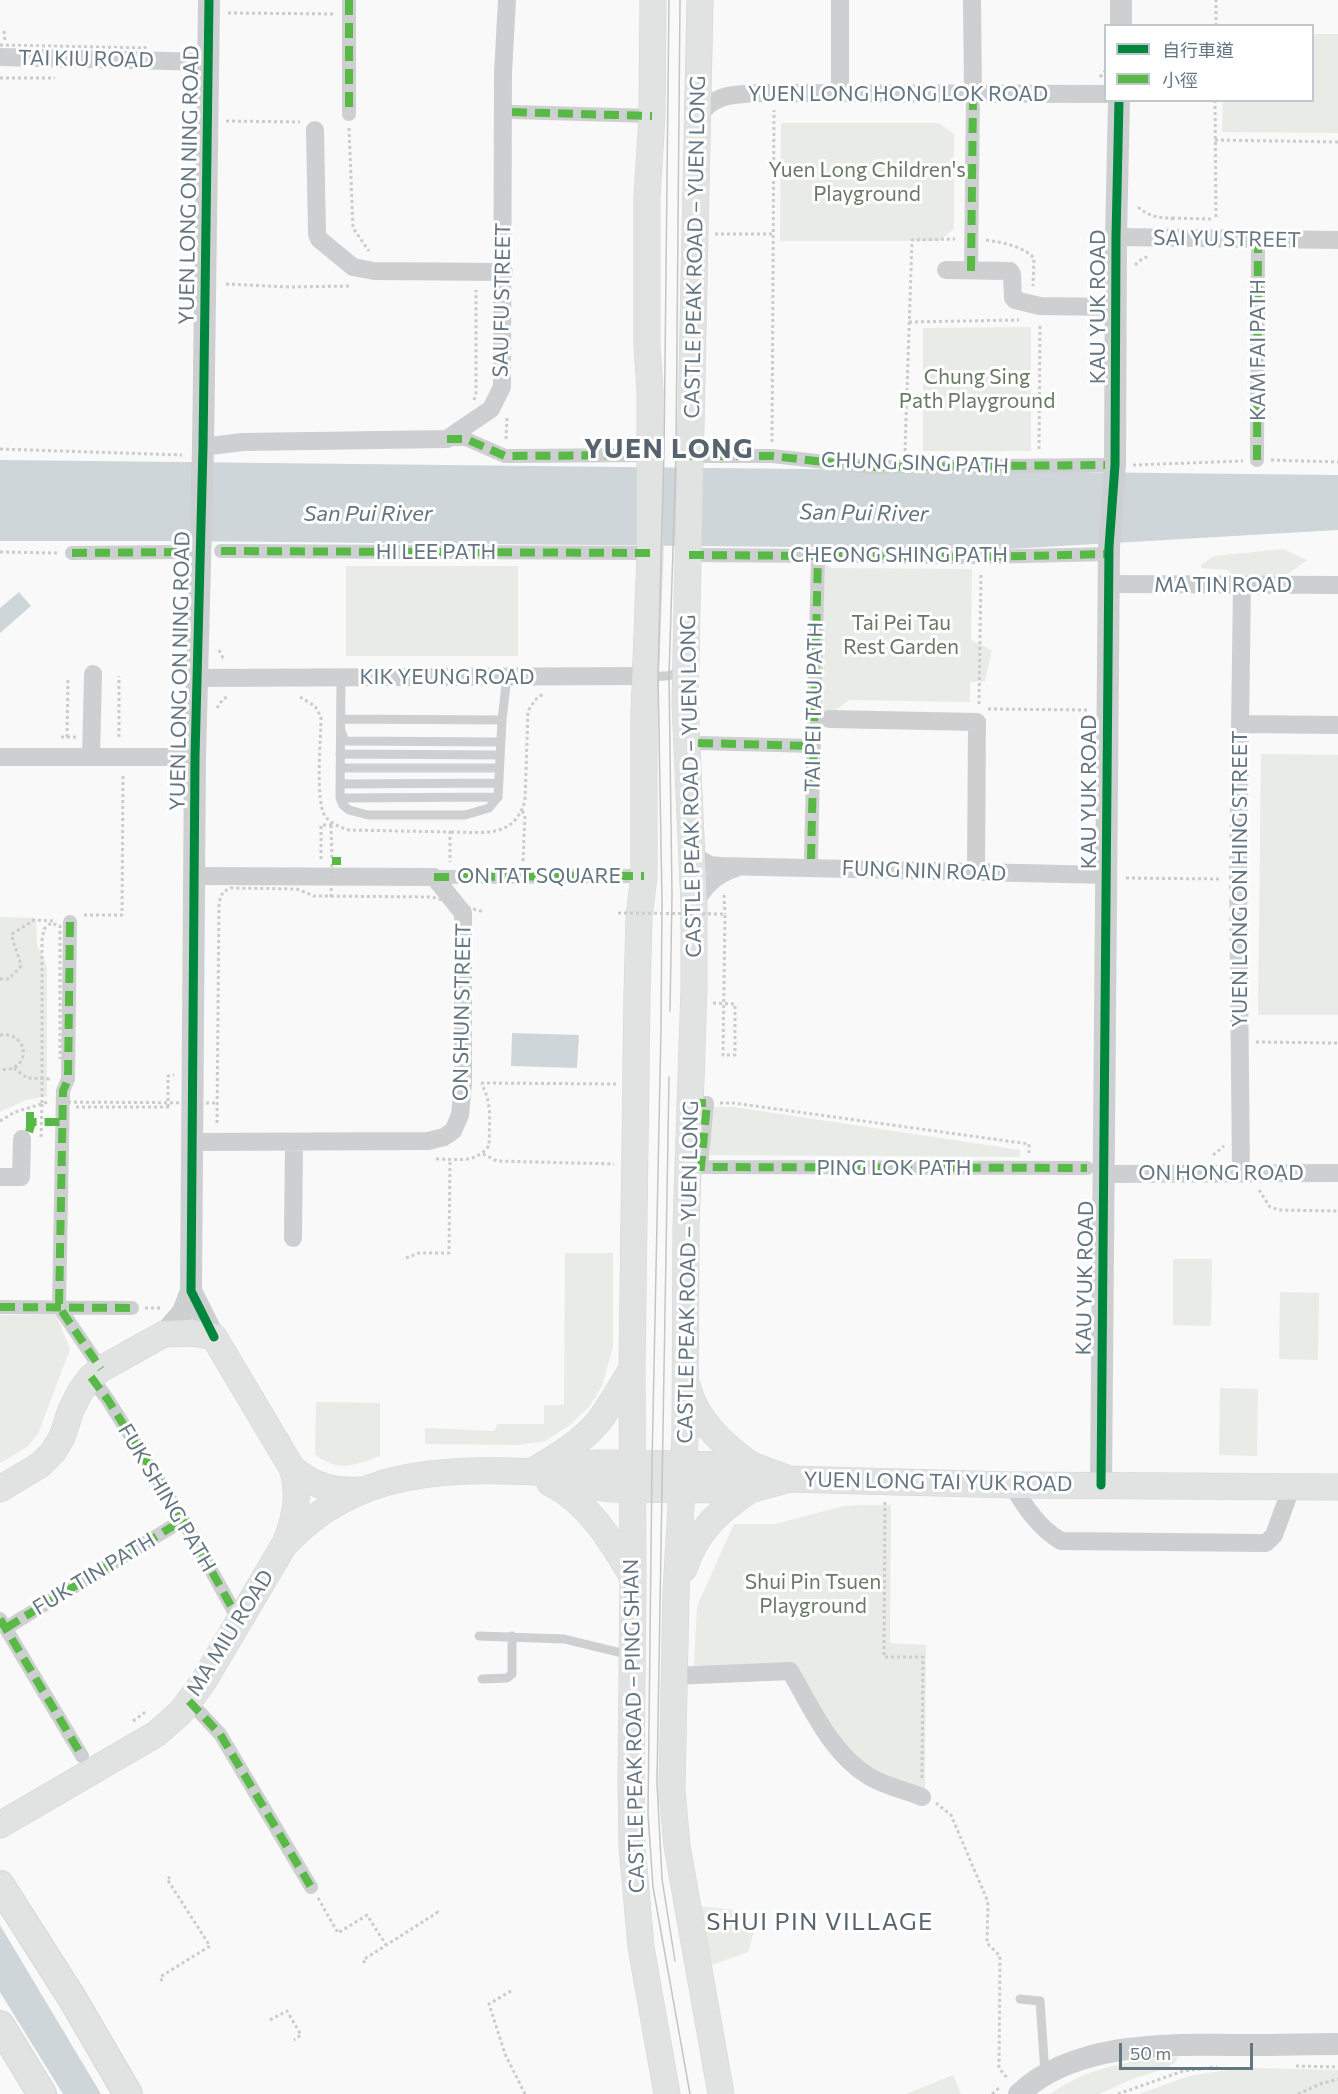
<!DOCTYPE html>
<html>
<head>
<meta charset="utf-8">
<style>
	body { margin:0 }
	#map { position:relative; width:1338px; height:2094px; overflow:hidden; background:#f9f9f9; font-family:Commissioner,"Noto Sans TC",sans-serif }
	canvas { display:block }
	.legend { position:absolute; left:1104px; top:24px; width:210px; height:78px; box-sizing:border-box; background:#fff; border:2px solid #c1c8cd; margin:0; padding:8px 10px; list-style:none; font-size:18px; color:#657683 }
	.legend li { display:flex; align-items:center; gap:12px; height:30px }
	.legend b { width:30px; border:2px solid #c1c8cd }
	.scale { position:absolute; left:1119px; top:2043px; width:134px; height:27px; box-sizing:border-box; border:3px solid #657683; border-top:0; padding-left:8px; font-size:18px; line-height:21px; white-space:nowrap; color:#657683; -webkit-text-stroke:4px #fff; paint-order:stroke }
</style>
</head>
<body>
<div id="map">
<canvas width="1338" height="2094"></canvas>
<ul class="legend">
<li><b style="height:8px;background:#00873e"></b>自行車道</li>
<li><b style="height:8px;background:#58b947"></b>小徑</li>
</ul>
<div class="scale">50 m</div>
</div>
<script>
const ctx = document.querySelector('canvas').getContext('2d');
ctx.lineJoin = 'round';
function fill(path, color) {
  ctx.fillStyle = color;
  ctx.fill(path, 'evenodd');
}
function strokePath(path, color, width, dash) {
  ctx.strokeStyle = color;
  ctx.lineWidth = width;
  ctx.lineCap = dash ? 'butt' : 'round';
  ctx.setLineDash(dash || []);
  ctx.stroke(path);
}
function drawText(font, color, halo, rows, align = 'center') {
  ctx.font = font + ' Commissioner,sans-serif';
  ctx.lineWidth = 6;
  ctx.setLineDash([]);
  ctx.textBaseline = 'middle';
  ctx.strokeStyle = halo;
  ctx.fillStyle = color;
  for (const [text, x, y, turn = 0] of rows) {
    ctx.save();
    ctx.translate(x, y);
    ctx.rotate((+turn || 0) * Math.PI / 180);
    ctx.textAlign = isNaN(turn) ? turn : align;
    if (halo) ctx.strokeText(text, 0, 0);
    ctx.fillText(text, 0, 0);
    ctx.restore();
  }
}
fill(new Path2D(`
	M1313,34H1338V133L1222,132L1223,101L1312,100Z
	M781,123H939L954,134V229L939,241H780Z
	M1031,327V451H923V328Z
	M1283,549L1307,560L1258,596L1227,570L1201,568V565L1214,556Z
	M824,563L832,568L972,569L971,640L992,650L985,681L970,682V702L849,700L826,718L808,712Z
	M346,566H518V656H346Z
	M1261,754L1338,755V1015H1258Z
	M0,917L36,918L37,945L47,966V1096L26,1100L0,1112Z
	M710,1107H734L1020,1150V1157L710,1155Z
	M565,1253H613V1347L602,1386L589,1407L570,1425L545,1441L518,1445L425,1444V1428L495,1431L497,1424H544V1405H564Z
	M1173,1259H1212L1211,1326L1173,1325Z
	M1280,1292L1319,1293L1318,1360L1279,1359Z
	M0,1315H56L70,1349L38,1434L27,1447L0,1463Z
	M1220,1388L1258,1389L1257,1456L1219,1455Z
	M316,1402L380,1403V1456C355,1465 338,1473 315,1454Z
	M857,1505H891L890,1643L926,1645L925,1791L856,1763L784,1666L694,1668L697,1606L734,1524H775L840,1507Z
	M700,1906L734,1910L755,1929L748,1952L709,1966Z
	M1178,2057L1176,2062L1167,2068L1135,2078L1099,2094H1050C1089,2067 1132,2059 1178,2057Z
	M1256,2068L1338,2070V2094H1139L1189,2076L1234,2069Z
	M953,2075L961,2094H906Z`), '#e8ebe6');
fill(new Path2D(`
	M0,460L1338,475V530L1009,549L175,541H0Z
	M19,592L31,606L0,633V608Z
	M512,1033L579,1035L577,1068L511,1066Z
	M0,1925L101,2094H63L0,1992Z`), '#ced6d9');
const secondary = new Path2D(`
	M653,0L652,116L647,197V346L650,391V553L644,713V876L639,917L637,994L632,1369L633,1578L631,1781L632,1846L641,1947L667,2094
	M700,0L685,703L694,905V988L686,1227L685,1437L676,1592L672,1790L677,1846L721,2094
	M688,1388C696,1421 725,1446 751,1465
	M292,1468C313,1486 333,1492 361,1490
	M531,1472C555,1458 581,1443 599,1421C611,1405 621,1386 632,1369
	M567,1473L582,1485L610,1489L750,1490L789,1479L1012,1485L1338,1487
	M567,1473L584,1464L600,1463L751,1465L789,1479
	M550,1483C588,1502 611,1540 632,1576
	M0,1489L40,1465L53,1452L62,1437L71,1410L80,1392L91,1377L101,1369L164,1334L193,1333L214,1337L292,1468C300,1493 296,1516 286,1541
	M684,1569C696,1531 718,1512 750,1490
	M0,1825L156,1734L181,1712L203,1682L283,1547C358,1461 464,1469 567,1473`);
const primary = new Path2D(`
	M0,1885L72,1998L128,2094
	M0,2025L42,2094`);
strokePath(secondary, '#d5d6d7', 27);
strokePath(primary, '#d5d6d7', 30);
strokePath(new Path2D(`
	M228,13L335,14
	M1216,26V0
	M4,31L5,41
	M1100,77L1106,70
	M0,78H55
	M1215,100L1216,219
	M226,121L300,122
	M349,128L353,228L369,251
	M1215,140L1338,142
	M1138,207C1148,216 1158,218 1172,218V222
	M1172,218L1212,219
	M715,234H774
	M986,240C1004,243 1020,245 1034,258L1033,286
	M1135,265L1142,259L1149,256
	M226,284L289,287L351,286
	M909,322L1019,320
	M474,400L476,393V290
	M506,439L507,418
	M772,442L774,110
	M0,449L182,455
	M1039,449L1040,324
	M905,451L912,240L955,239
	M1271,460L1338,462
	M1133,465L1243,461
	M0,552L58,553
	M219,650L223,658L226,659
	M300,697L315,706L321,717C321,738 315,801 325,816C331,824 340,827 349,830L450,832V862
	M979,704L981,573
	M217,708L223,699L229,696
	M988,709L1089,710
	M61,737H76
	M67,737L68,678
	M119,737V676
	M522,811L525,815L523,862
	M331,825L332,860
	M451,832C483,832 515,839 525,800L528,711L535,700L543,694
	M321,859V825H334
	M1126,878L1221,879
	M724,895L725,914
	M84,915H122L123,774
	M0,979H9L21,966C19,954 13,946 12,934L34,920L56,921
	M713,1003L735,1004
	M0,1035C31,1031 31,1074 0,1069
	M1256,1042L1338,1043
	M14,1068L27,1078L51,1079
	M481,1083L616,1084
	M720,1103H733L1029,1144V1153
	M76,1107H172
	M168,1107V1076L174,1075
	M0,1121L15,1112L48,1102
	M41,1137L42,1103
	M483,1154L497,1161L614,1164
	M1213,1155L1224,1146
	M436,1159C457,1159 475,1164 489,1146C489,1127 493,1101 481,1084
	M1259,1190L1270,1207L1279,1210L1338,1211
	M406,1258L419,1253H449L450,1159
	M145,1308H160
	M885,1502L884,1657H923L922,1779
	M133,1721L147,1711
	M936,1803L951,1815L988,1902L987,1943L1000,1956L999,2068L1008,2079
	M318,1898L338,1933L367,1915L386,1945
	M365,1963L363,1960L438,1912L440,1914
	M162,1981L160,1977L210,1946L167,1879L170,1877
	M511,1991L489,2004L505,2054L525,2094
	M270,2020L287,2011L301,2035L294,2040
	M1296,2066L1338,2067
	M992,2094L1000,2087
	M1118,2094L1183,2071L1217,2067
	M1298,2094L1320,2084L1338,2079`), '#cbcccd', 3, [3, 3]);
strokePath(new Path2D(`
	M648,676C661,676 673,678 682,669
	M341,678L340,798L343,805L349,810L368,815H465L489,808L498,797L502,720L507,676
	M341,719L502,720
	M341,731L345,741L500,742
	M340,754L500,755
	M340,768H499
	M340,784L499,783
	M340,798L498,797
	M479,1636L564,1639L630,1655
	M482,1679L507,1678L512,1674V1636
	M1020,1999L1040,2001L1045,2073`), '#cecfd0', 9);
strokePath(new Path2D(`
	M349,0V114
	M512,112L652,116
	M971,271L973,94
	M447,439H466L505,456L651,455
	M690,456H772L869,467L1105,465
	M1257,460L1258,240
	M221,551L650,553
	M72,553L180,552
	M689,555L981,557L1109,554
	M698,743L814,746
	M811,859L818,554
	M434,877L644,876
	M70,922L68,1079L63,1091L59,1307L101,1369
	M691,1103H707L701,1167L1087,1168
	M0,1307L132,1308
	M91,1377L108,1400L183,1520L240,1622
	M0,1619L82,1756
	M6,1628L183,1520
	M189,1701L220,1734L311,1887`), '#cecfd0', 14);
strokePath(new Path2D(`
	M972,0L973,94
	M0,57L209,62
	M840,92V0
	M698,116C716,93 732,95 759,93L1106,94
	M315,130L317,234L319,239L353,267L374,271L504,272
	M1116,237L1338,240
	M946,270L1010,271L1012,274L1013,298L1015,300L1040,306L1115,307
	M203,447L242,442L447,439L491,409L502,387L503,73L507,0
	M1108,584L1338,585
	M198,678L645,676
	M829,719L977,722L976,872
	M1240,724L1338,725
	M0,757H195
	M91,757L93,674
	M691,854L710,865L720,866L1106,875
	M694,905C704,886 715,875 736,868
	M192,1142L428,1141L444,1137L453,1131L460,1115L463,1084V913L434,877L194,876
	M1241,1172L1238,876L1242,585
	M1105,1174L1338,1173
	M0,1177H21L22,1139
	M293,1238L294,1142
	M1012,1485C1025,1507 1039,1528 1061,1541L1266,1543L1274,1535L1292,1486
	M674,1676L790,1671C812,1708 831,1754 870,1777C885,1786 905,1790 922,1797`), '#cecfd0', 18);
strokePath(new Path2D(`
	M209,0L203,447L195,757L191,1291L214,1337
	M1121,26V0
	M164,1334L183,1312L191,1291
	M1101,1485L1109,547L1115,465L1116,237L1119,100
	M1019,2094C1078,2039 1176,2045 1251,2045C1280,2045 1309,2044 1338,2044`), '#cecfd0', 22);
strokePath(secondary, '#e1e2e2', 26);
strokePath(primary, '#e1e2e2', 28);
strokePath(new Path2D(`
	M669,0L664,452L658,676L662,901L661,1028L652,1464L648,1814L653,1887L690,2094
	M670,1011L672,896L669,676L676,453L680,0
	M669,1077L657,1782L662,1879L675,1961`), '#c3c5c6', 1.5);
strokePath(new Path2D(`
	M0,45L145,48V44
	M331,897L332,861
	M618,913L725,914L723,1055H735V1004
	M56,1102L217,1103
	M42,1103V940L44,929L51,923L60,926V1059
	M217,1123L219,902L223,892L231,888L297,889L314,896L432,897L484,912`), '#cbcccd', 3, [3, 3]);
strokePath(new Path2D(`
	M349,0V114
	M512,112L652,116
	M971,271L973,94
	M447,439H466L505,456L651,455
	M690,456H772L869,467L1105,465
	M1257,460L1258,240
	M221,551L650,553
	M72,553L180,552
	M689,555L981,557L1109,554
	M698,743L814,746
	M811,859L818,554
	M332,861H341
	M434,877L644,876
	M70,922L68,1079L63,1091L59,1307L101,1369
	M691,1103H707L701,1167L1087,1168
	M30,1127V1106
	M29,1132L32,1122H63
	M0,1307L132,1308
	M91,1377L108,1400L183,1520L240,1622
	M0,1619L82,1756
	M6,1628L183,1520
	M189,1701L220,1734L311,1887`), '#58b947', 8, [15, 8]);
strokePath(new Path2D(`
	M209,0L203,447L195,757L191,1291L214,1337
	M1101,1485L1109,547L1115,465L1116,237L1119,100`), '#00873e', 9);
drawText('21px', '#657683', '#fff', [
	["TAI KIU ROAD",86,59,1],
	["YUEN LONG HONG LOK ROAD",898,94],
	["YUEN LONG ON NING ROAD",189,185,-89],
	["SAI YU STREET",1227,239,1],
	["CASTLE PEAK ROAD – YUEN LONG",695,247,-89],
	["SAU FU STREET",502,300,-89],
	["KAU YUK ROAD",1098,307,-90],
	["KAM FAI PATH",1258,350,-90],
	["CHUNG SING PATH",915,463,2],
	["HI LEE PATH",436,552],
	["CHEONG SHING PATH",899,555],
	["MA TIN ROAD",1223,585],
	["YUEN LONG ON NING ROAD",180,671,-89],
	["KIK YEUNG ROAD",447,677],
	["TAI PEI TAU PATH",814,707,-89],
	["CASTLE PEAK ROAD – YUEN LONG",691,786,-91],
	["KAU YUK ROAD",1089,792,-90],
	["FUNG NIN ROAD",924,871,2],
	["ON TAT SQUARE",539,876],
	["YUEN LONG ON HING STREET",1240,879,-90],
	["ON SHUN STREET",462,1012,-89],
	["PING LOK PATH",894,1168],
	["ON HONG ROAD",1221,1173],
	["CASTLE PEAK ROAD – YUEN LONG",688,1272,-89],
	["KAU YUK ROAD",1085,1278,-89],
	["YUEN LONG TAI YUK ROAD",938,1482,1],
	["FUK SHING PATH",167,1498,59],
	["FUK TIN PATH",94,1574,-31],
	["MA MIU ROAD",230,1633,-58],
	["CASTLE PEAK ROAD – PING SHAN",634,1726,-91]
]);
drawText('21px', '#687a64', '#fff', [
	["Yuen Long Children's",867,170],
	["Playground",867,194],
	["Chung Sing",977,377],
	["Path Playground",977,401],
	["Tai Pei Tau",901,623],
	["Rest Garden",901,647],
	["Shui Pin Tsuen",813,1582],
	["Playground",813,1606]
]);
drawText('italic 22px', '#60757c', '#fff', [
	["San Pui River",864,513,1],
	["San Pui River",368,514]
]);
ctx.letterSpacing = '1.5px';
drawText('24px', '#57646e', '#fff', [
	["SHUI PIN VILLAGE",820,1922]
]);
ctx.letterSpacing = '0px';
ctx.letterSpacing = '1.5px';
drawText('bold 27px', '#57646e', '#fff', [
	["YUEN LONG",669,449]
]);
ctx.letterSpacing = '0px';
</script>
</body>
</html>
